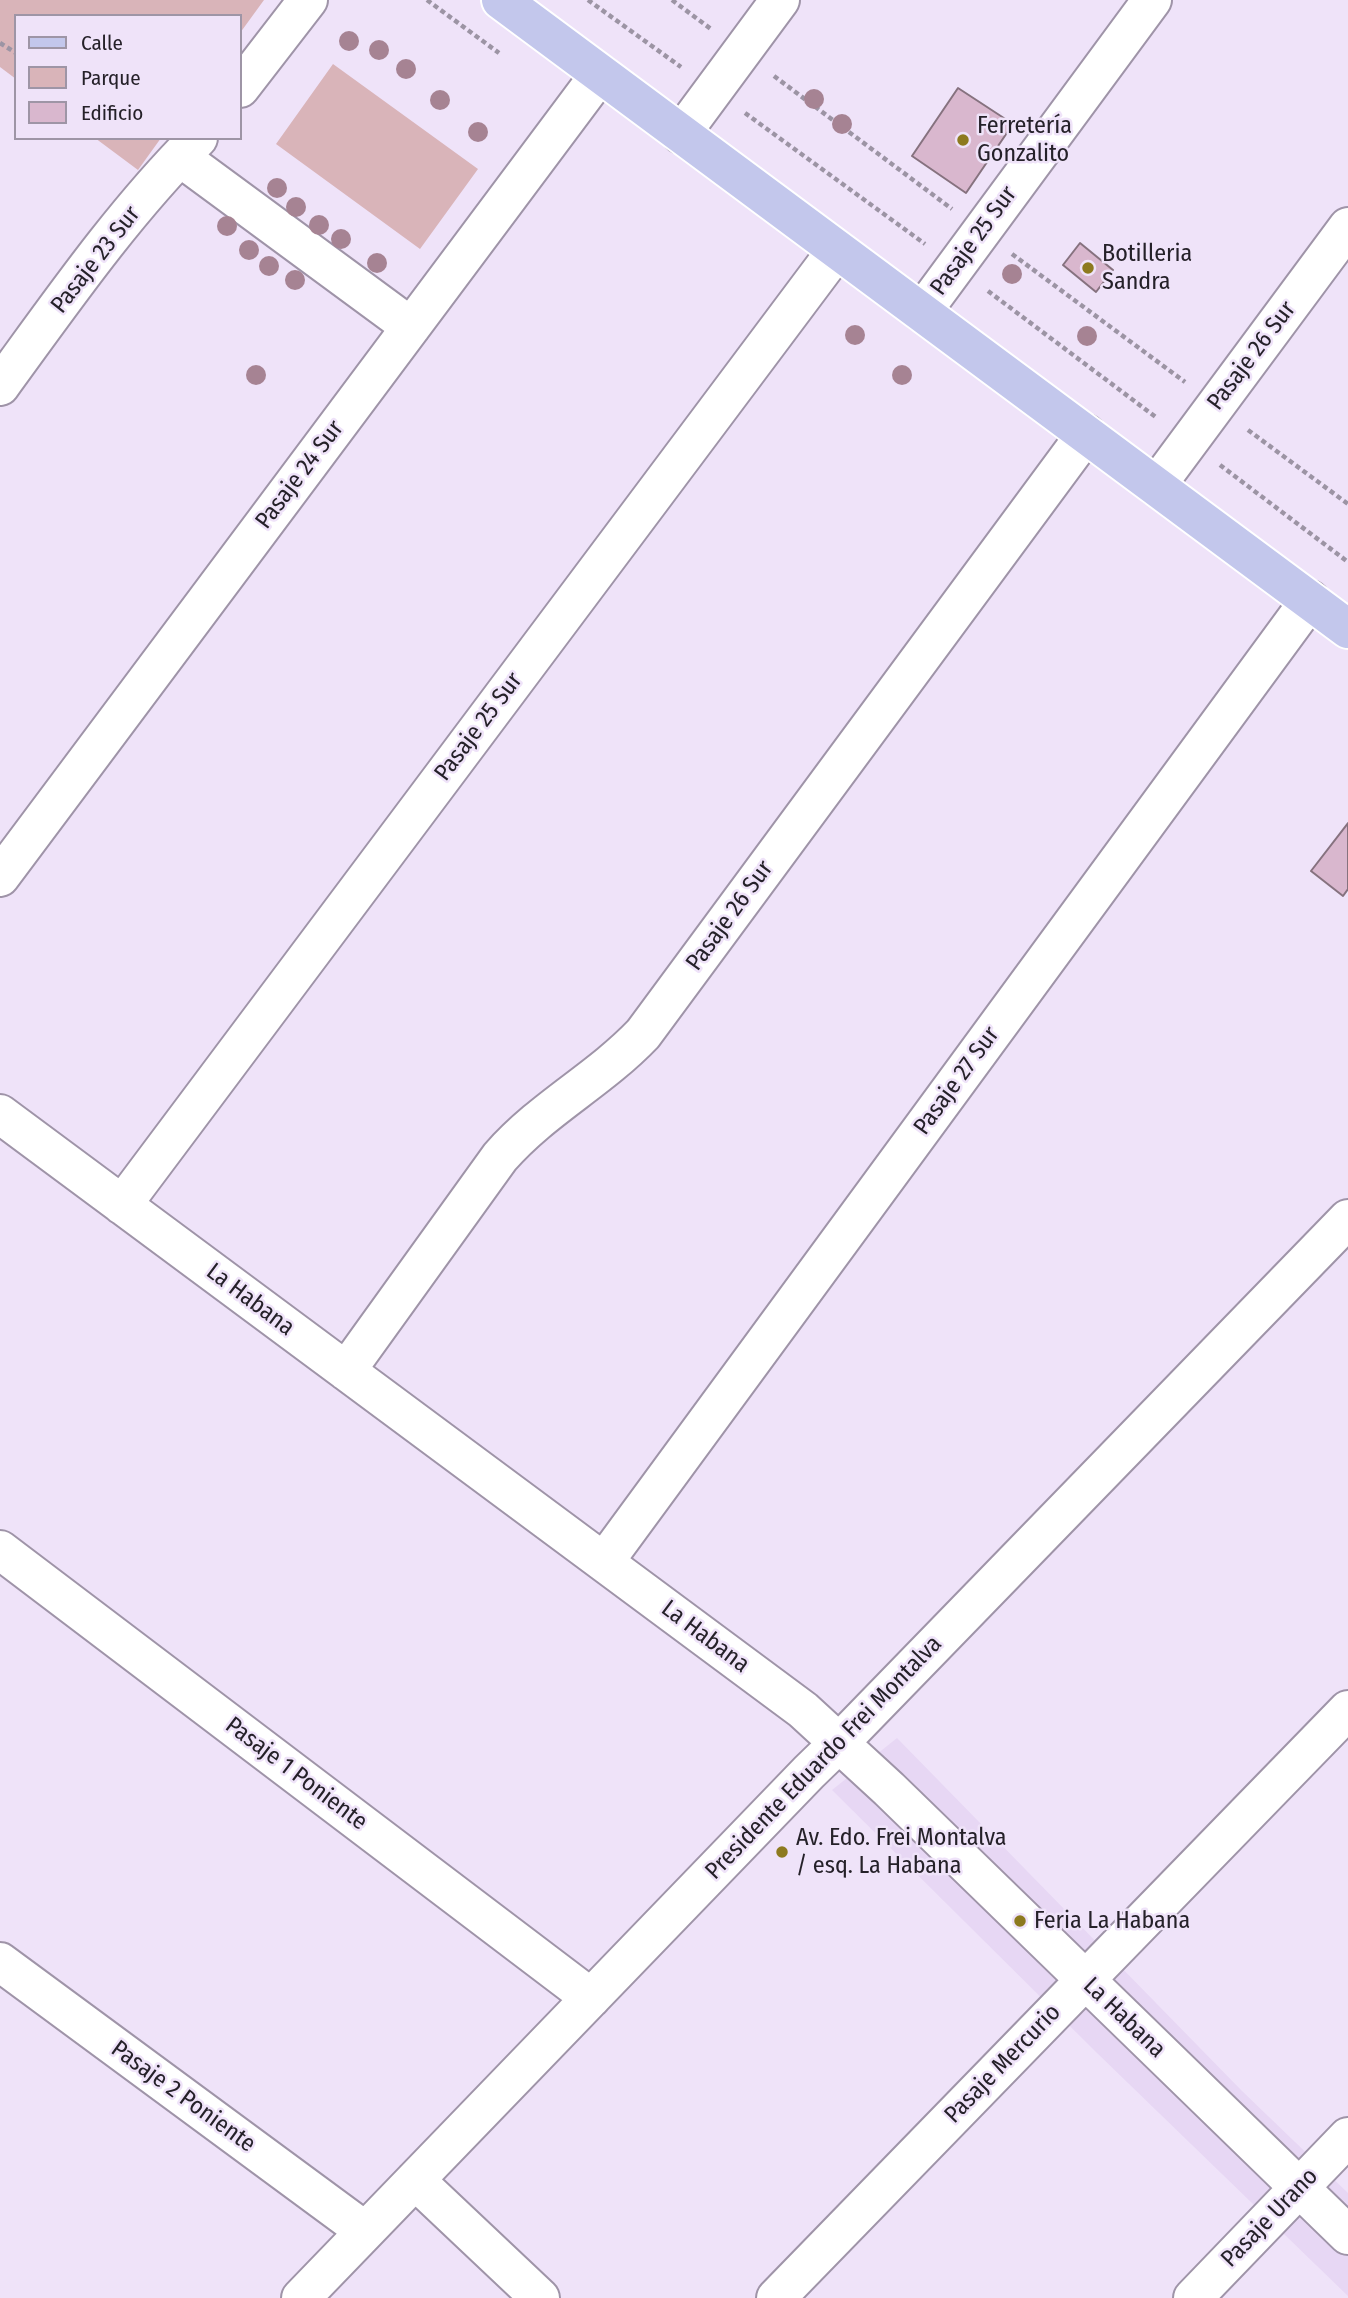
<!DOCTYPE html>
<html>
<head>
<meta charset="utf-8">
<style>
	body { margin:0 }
	#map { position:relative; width:1348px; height:2298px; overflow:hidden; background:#efe3f9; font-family:"Fira Sans Condensed",sans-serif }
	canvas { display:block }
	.legend { position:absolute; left:14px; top:14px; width:228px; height:126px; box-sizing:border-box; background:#efe3f9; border:2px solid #9e95a6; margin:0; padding:9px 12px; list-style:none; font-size:21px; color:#252129 }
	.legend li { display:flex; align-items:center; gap:14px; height:35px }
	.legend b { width:35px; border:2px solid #9e95a6 }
</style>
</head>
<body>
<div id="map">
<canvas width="1348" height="2298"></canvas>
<ul class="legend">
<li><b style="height:9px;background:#c3c7ec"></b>Calle</li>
<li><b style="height:19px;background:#d9b4b9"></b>Parque</li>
<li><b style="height:19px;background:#d9b7ce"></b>Edificio</li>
</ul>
</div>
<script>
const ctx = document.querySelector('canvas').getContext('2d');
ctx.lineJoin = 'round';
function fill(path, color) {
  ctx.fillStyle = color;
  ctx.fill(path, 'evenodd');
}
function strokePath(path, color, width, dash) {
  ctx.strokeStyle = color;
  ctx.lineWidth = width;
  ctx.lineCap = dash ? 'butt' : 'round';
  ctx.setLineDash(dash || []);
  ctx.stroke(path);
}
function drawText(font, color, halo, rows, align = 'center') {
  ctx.font = font + ' "Fira Sans Condensed",sans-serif';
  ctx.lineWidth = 5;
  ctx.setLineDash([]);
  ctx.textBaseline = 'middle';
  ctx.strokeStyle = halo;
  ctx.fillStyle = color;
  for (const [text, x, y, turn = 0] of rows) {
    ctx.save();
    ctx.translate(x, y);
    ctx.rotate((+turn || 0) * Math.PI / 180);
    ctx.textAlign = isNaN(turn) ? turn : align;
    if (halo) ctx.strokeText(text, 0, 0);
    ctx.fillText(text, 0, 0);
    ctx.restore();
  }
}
fill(new Path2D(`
	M897,1738L1242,2091L1348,2193V2296L1097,2053L832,1790Z`), '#e7d7f4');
fill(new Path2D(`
	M0,0H264L240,33V16H16V79L0,67Z
	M333,64L478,169L420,249L276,144Z
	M95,138H161L138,170Z`), '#d9b4b9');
const building = new Path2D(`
	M958,88L1013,124L966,193L912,156Z
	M1080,243L1113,270L1096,292L1063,265Z
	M1348,823V889L1343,896L1311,871Z`);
fill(building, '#d9b7ce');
strokePath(building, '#86727f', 2);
const minor = new Path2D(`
	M240,88L308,0
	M681,134L780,0
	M180,157L411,327
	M922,312L1152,0
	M0,386C62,301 123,213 198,138
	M1156,486L1348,227
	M0,877L600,74
	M0,1114L803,1710L889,1789L1348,2235
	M122,1205L837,250
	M346,1371L500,1157C543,1108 598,1081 643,1034L1086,434
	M0,1550L591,1998
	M604,1562L1310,600
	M0,1962L365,2231
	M415,2180L540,2298
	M301,2298L809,1772L840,1742L1348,1219
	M776,2298L1348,1710
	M1193,2298L1348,2137`);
const major = new Path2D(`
	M501,0L1348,629`);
strokePath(minor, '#9f94a8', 42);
strokePath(major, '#fff', 42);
strokePath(new Path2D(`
	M427,0L499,53
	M588,0L681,67
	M672,0L711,29
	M0,43L16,53
	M774,76L952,209
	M745,113L925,244
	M1012,254L1185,382
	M988,291L1157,418
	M1248,430L1348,504
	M1220,465L1348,562`), '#9c94a4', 4.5, [5, 3.5]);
strokePath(minor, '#fff', 38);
strokePath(major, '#c3c7ec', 38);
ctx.fillStyle = '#a68393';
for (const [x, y] of [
	[349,41],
	[379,50],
	[406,69],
	[814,99],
	[440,100],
	[842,124],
	[478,132],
	[277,188],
	[296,207],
	[319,225],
	[227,226],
	[341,239],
	[249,250],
	[377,263],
	[269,266],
	[1012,274],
	[295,280],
	[855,335],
	[1087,336],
	[256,375],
	[902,375]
]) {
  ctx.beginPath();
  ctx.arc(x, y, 10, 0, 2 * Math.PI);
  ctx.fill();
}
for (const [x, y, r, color] of [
	[963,140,7,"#8d7a1f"],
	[1088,268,7,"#8d7a1f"],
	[782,1852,7,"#8d7a1f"],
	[1020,1921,7,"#8d7a1f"]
]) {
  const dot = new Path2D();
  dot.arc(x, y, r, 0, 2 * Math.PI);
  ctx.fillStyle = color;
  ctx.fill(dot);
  strokePath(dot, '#efe3f9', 2.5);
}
drawText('24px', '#252129', '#efe3f9', [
	["Ferretería",977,126],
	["Gonzalito",977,154],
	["Botilleria",1102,254],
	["Sandra",1102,282],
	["Av. Edo. Frei Montalva",796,1838],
	["/ esq. La Habana",796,1866],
	["Feria La Habana",1034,1921]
], 'left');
drawText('24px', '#252129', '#efe3f9', [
	["Pasaje 25 Sur",974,241,-54],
	["Pasaje 23 Sur",96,260,-52],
	["Pasaje 26 Sur",1252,356,-53],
	["Pasaje 24 Sur",300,475,-53],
	["Pasaje 25 Sur",479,727,-53],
	["Pasaje 26 Sur",730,916,-54],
	["Pasaje 27 Sur",957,1081,-54],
	["La Habana",250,1300,37],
	["La Habana",705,1637,37],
	["Presidente Eduardo Frei Montalva",824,1758,-46],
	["Pasaje 1 Poniente",296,1774,37],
	["La Habana",1124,2018,44],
	["Pasaje Mercurio",1003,2064,-46],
	["Pasaje 2 Poniente",183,2097,36],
	["Pasaje Urano",1270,2218,-46]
]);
</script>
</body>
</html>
